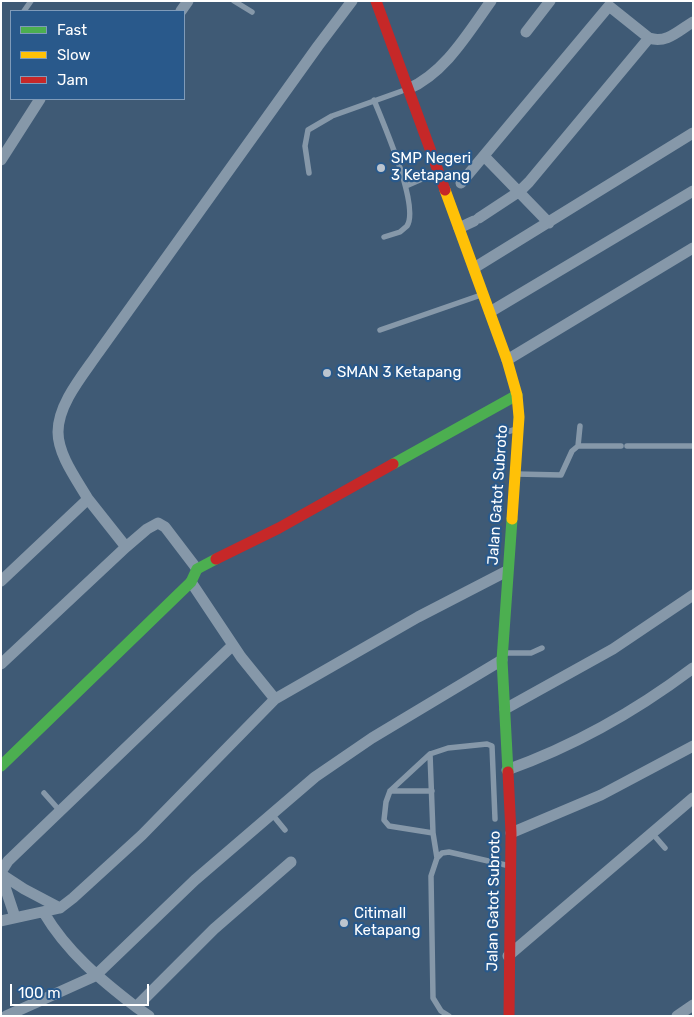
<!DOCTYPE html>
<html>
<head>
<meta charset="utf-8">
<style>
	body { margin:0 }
	#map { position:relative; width:694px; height:1017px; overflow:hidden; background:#3f5a75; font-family:Rubik,sans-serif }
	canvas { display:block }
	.frame { position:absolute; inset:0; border:2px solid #fff; pointer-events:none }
	.legend { position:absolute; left:10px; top:10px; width:175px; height:90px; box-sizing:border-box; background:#29598b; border:1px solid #7f9bb9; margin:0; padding:6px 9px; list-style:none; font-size:15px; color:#fff }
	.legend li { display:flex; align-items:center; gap:10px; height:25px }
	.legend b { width:25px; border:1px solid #7f9bb9 }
	.scale { position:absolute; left:10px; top:984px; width:139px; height:22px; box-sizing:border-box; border:2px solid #fff; border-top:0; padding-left:6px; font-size:15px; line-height:18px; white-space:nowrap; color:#fff; -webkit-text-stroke:4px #29598b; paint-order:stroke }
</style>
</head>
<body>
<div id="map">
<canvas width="694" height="1017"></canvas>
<div class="frame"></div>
<ul class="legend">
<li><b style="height:6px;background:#4caf50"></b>Fast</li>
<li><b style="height:6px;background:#ffc107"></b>Slow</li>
<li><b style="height:6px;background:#c62828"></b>Jam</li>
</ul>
<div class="scale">100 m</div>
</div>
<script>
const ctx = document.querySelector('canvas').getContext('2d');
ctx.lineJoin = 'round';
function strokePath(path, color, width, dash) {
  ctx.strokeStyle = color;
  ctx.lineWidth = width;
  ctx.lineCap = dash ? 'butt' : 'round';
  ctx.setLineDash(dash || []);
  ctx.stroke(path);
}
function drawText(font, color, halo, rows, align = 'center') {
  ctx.font = font + ' Rubik,sans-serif';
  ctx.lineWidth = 4.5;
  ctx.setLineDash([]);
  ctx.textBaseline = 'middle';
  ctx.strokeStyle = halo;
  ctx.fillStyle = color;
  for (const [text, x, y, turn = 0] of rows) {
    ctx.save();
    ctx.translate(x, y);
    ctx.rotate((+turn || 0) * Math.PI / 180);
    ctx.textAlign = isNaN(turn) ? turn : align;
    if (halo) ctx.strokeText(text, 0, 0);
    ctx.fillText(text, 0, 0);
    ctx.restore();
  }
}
strokePath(new Path2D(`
	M234,1L252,12
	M24,11L31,1
	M374,100C383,123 420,206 407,226L400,232L384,237
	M309,173L305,146L308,130L332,116L402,91
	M406,186L431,175
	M380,330L481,295
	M503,433L517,429
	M578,446L580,426
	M627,446H693
	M516,474L561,475L572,451L578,446H621
	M504,653H531L542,648
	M430,754L390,791L386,802L384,820L389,826L433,833
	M390,791H432
	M44,793L60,811
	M271,813L285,830
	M652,833L665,848
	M437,858L433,833L430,754L448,748L487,744L492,746L495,819
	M449,1016L441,1011L433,998L431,876L437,858L442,853L449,852L510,866`), '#8698a9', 5.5);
strokePath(new Path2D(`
	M181,11L188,1
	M526,32L550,1
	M408,89C445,73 468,33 491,1
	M484,156L549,223
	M1,160L40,99
	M461,183L609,6L649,38C667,44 679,30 693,22
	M479,218L520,191L529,182L649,38
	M459,228L474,221
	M474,268L693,133
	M490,312L693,191
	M507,360L693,248
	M88,499C77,480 58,455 58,432C58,404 83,375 98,353L318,46L352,1
	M1,581L88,499L126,547
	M191,582L241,657L275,699
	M1,664L126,547L147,529L158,523L165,527L197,569
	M505,709L613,649L693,595
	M507,770C574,746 636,711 693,668
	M511,833L601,795L693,746
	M1,872L8,861L233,645
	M1,874L24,889L60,908
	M1,875L15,917
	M44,913C67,952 101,980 136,1007L214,929L291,862
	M1,921L60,908L73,898L142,835L275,699L418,617L507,571
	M508,956L693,798
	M136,1007L149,1016
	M6,1016L95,976L195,880L315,777L372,738L502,660
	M677,1016L693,1005`), '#8698a9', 11);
strokePath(new Path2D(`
	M393,464L517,395
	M1,766L191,582L197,569L216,559
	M508,772L502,660L512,519`), '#4caf50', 11);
strokePath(new Path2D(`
	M445,190L507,360L517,395L519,417L512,519`), '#ffc107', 11);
strokePath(new Path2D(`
	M376,1L445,190
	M216,559L279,528L393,464
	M508,772L511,833L509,1016`), '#c62828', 11);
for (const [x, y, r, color] of [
	[381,168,5,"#bcc5cf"],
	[327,373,5,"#bcc5cf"],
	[344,923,5,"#bcc5cf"]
]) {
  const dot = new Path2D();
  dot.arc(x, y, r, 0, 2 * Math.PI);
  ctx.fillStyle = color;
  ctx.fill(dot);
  strokePath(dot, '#29598b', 2);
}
drawText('15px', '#fff', '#29598b', [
	["SMP Negeri",391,159],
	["3 Ketapang",391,176],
	["SMAN 3 Ketapang",337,373],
	["Citimall",354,914],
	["Ketapang",354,931]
], 'left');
drawText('15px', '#fff', '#29598b', [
	["Jalan Gatot Subroto",498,495,-86],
	["Jalan Gatot Subroto",494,901,-89]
]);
</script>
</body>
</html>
